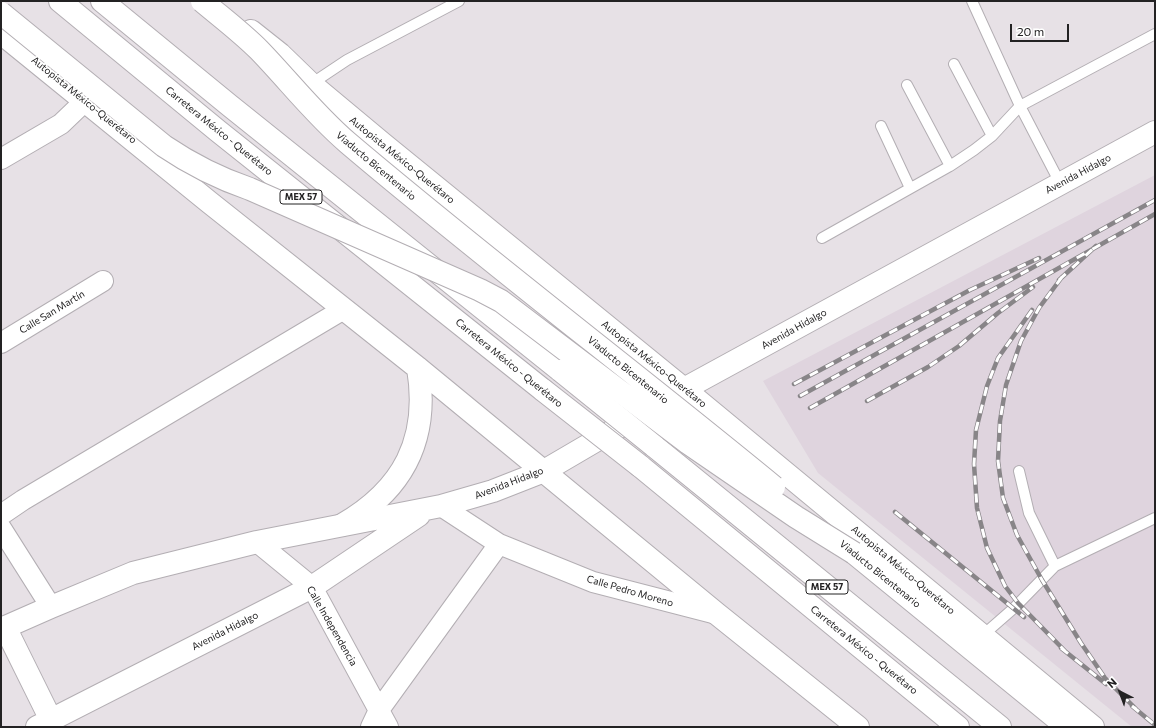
<!DOCTYPE html>
<html>
<head>
<meta charset="utf-8">
<style>
	body { margin:0 }
	#map { position:relative; width:1156px; height:728px; overflow:hidden; background:#e7e1e6; font-family:Commissioner,sans-serif }
	canvas { display:block }
	.frame { position:absolute; inset:0; border:2px solid #232223; pointer-events:none }
	.north { position:absolute; left:1100px; top:672px; width:40px; height:40px; -webkit-text-stroke:3px #fff; paint-order:stroke; rotate:318deg; font-size:11px; font-weight:700; line-height:16px; text-align:center; color:#232223 }
	.north::after { content:''; display:block; margin:auto; width:14px; height:18px; background:#232223; clip-path:polygon(50% 0,100% 100%,50% 72%,0 100%) }
	.scale { position:absolute; left:1010px; top:24px; width:59px; height:18px; box-sizing:border-box; border:2px solid #232223; border-top:0; padding-left:5px; font-size:12px; line-height:14px; white-space:nowrap; color:#232223; -webkit-text-stroke:3px #fff; paint-order:stroke }
</style>
</head>
<body>
<div id="map">
<canvas width="1156" height="728"></canvas>
<div class="frame"></div>
<div class="north">N</div>
<div class="scale">20 m</div>
</div>
<script>
const ctx = document.querySelector('canvas').getContext('2d');
ctx.lineJoin = 'round';
function fill(path, color) {
  ctx.fillStyle = color;
  ctx.fill(path, 'evenodd');
}
function strokePath(path, color, width, dash) {
  ctx.strokeStyle = color;
  ctx.lineWidth = width;
  ctx.lineCap = dash ? 'butt' : 'round';
  ctx.setLineDash(dash || []);
  ctx.stroke(path);
}
function drawText(font, color, halo, rows, align = 'center') {
  ctx.font = font + ' Commissioner,sans-serif';
  ctx.lineWidth = 3.5;
  ctx.setLineDash([]);
  ctx.textBaseline = 'middle';
  ctx.strokeStyle = halo;
  ctx.fillStyle = color;
  for (const [text, x, y, turn = 0] of rows) {
    ctx.save();
    ctx.translate(x, y);
    ctx.rotate((+turn || 0) * Math.PI / 180);
    ctx.textAlign = isNaN(turn) ? turn : align;
    if (halo) ctx.strokeText(text, 0, 0);
    ctx.fillText(text, 0, 0);
    ctx.restore();
  }
}
fill(new Path2D(`
	M1155,175V727H1132L818,473L763,381Z`), '#dfd4de');
const service = new Path2D(`
	M972,1L1020,106L1060,183
	M954,64L992,136
	M311,84L347,60L459,1
	M907,85L950,166
	M881,126L910,188
	M822,238L950,166L974,150L992,136L1020,106L1155,34
	M1019,471L1029,513L1055,566
	M982,636L1014,608L1055,566L1155,518`);
const minor = new Path2D(`
	M1,159L61,124L85,101
	M1,343L103,281
	M441,506L499,544L593,582L717,614
	M1,515L23,500L344,309
	M1,528L51,607
	M257,542L312,587L388,727
	M371,727L379,710L499,544`);
const secondary = new Path2D(`
	M5,627L51,720
	M1,629L51,607L133,573L257,542L441,506L493,491L544,471L684,389L1155,132
	M37,727L312,587L419,515`);
const primary = new Path2D(`
	M251,31L280,54L311,84L383,144L684,389L1093,727
	M1,33L209,202L418,368L717,614L858,727
	M342,525C403,490 430,440 418,368`);
const trunk = new Path2D(`
	M60,1L218,131L543,390
	M102,1L229,105L561,371
	M654,446L1000,727
	M640,466L958,727`);
const motorway = new Path2D(`
	M854,553L1067,727`);
strokePath(service, '#b3aeb3', 12);
strokePath(minor, '#b3aeb3', 22);
strokePath(secondary, '#b3aeb3', 24);
strokePath(primary, '#b3aeb3', 24);
strokePath(trunk, '#b3aeb3', 24);
strokePath(motorway, '#b3aeb3', 24);
strokePath(service, '#fff', 10);
strokePath(minor, '#fff', 20);
strokePath(secondary, '#fff', 22);
strokePath(primary, '#fff', 22);
strokePath(trunk, '#fff', 22);
strokePath(motorway, '#fff', 22);
const rail = new Path2D(`
	M1062,277L1039,308L1021,341L1006,385L1000,421L998,461L1003,498L1017,535L1042,580L1081,643L1105,678L1136,709
	M1059,280L1096,246
	M1032,310L998,358L987,386L976,430L974,464L977,508L987,548L1005,586L1018,603L1065,651
	M794,384L970,290L1039,258
	M800,396L1155,200
	M867,401L928,367L959,346L998,313L1033,287
	M810,408L1155,214
	M895,512L1024,617
	M1061,648L1106,684
	M1132,706L1155,725`);
strokePath(rail, '#888588', 4.5);
strokePath(rail, '#fff', 3, [9]);
const trunkBridge = new Path2D(`
	M561,371L654,446
	M543,390L640,466`);
const motorwayBridge = new Path2D(`
	M202,1C221,17 241,32 259,50C289,81 315,115 348,143C487,261 633,371 774,487
	M1,13L164,146C192,165 218,178 250,189L480,290L501,301L688,443L796,517L854,553`);
strokePath(trunkBridge, '#b3aeb3', 24, []);
strokePath(motorwayBridge, '#b3aeb3', 24, []);
strokePath(trunkBridge, '#fff', 22);
strokePath(motorwayBridge, '#fff', 22);
for (const [x, y, w] of [
	[301,197,42],
	[827,587,42]
]) {
  const box = new Path2D();
  box.roundRect(x - w / 2, y - 7, w, 14, 3);
  ctx.fillStyle = '#fff';
  ctx.fill(box);
  strokePath(box, '#232223', 1);
}
drawText('bold 9px', '#232223', null, [
	["MEX 57",301,197],
	["MEX 57",827,587]
]);
drawText('10px', '#232223', '#fff', [
	["Autopista México-Querétaro",84,100,39],
	["Carretera México - Querétaro",219,131,39],
	["Autopista México-Querétaro",402,160,39],
	["Viaducto Bicentenario",376,166,40],
	["Avenida Hidalgo",1078,174,-28],
	["Calle San Martín",52,312,-31],
	["Avenida Hidalgo",794,329,-29],
	["Carretera México - Querétaro",509,363,39],
	["Autopista México-Querétaro",654,364,39],
	["Viaducto Bicentenario",628,370,39],
	["Avenida Hidalgo",509,483,-21],
	["Autopista México-Querétaro",903,570,40],
	["Viaducto Bicentenario",880,574,39],
	["Calle Pedro Moreno",630,591,16],
	["Calle Independencia",332,626,60],
	["Avenida Hidalgo",225,631,-27],
	["Carretera México - Querétaro",864,650,39]
]);
</script>
</body>
</html>
